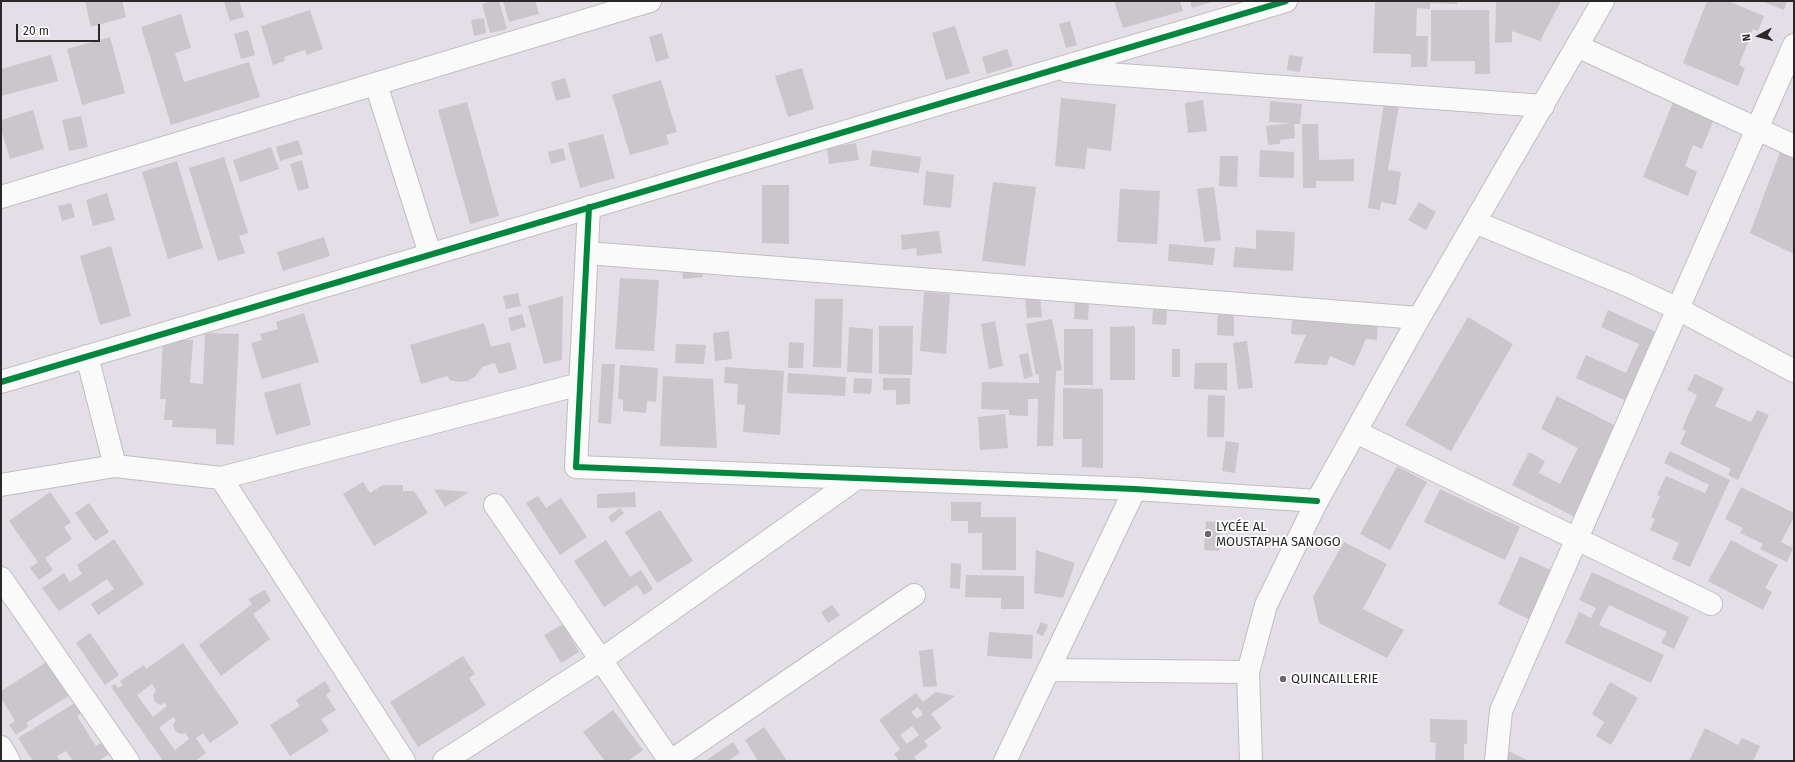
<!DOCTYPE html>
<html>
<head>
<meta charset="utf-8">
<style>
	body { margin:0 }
	#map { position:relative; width:1795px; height:762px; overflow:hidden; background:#e4dee7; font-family:"Fira Sans",sans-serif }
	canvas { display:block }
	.frame { position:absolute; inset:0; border:2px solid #292929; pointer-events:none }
	.north { position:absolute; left:1739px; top:16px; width:40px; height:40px; -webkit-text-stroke:3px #fff; paint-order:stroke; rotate:263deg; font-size:11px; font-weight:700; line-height:16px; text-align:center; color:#292929 }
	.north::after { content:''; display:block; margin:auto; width:14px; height:18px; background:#292929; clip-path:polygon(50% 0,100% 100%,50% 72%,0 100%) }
	.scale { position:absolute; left:16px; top:24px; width:84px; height:18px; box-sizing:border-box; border:2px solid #292929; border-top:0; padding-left:5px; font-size:12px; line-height:14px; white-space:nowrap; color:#292929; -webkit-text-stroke:3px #fff; paint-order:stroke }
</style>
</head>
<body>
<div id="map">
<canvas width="1795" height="762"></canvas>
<div class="frame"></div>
<div class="north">N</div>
<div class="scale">20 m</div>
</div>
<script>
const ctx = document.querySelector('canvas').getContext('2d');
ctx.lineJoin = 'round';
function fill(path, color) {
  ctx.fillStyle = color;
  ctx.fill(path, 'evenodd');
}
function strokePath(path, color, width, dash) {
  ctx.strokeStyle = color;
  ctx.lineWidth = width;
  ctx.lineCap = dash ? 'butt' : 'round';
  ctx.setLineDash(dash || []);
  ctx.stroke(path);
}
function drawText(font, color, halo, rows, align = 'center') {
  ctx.font = font + ' "Fira Sans",sans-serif';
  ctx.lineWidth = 3.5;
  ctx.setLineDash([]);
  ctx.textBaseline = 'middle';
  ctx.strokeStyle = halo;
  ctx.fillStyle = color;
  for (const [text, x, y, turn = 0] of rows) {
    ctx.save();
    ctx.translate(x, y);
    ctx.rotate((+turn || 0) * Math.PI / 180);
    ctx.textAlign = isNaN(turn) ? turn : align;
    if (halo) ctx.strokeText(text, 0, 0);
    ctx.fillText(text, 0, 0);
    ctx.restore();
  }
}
fill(new Path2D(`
	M85,1H122L126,17L91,27Z
	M227,1H239L244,17L230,21L224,2Z
	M494,1H499L507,29L490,33L482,4Z
	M503,1H535L539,14L509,22Z
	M1114,1H1180L1183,11L1123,28Z
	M1190,1H1215L1192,8Z
	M1375,1H1457V4L1430,3V9L1417,8L1416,36H1428L1427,67H1411V54L1373,53Z
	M1496,1H1561L1540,41L1512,31V42L1495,43Z
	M1707,1H1728L1764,16L1758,31L1753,29L1739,65L1745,68L1738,86L1683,63Z
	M1761,1H1787L1784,10Z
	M310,10L323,49L307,55L305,50L284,57L285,61L273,65L261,26Z
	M1431,10H1489L1490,74H1475V61H1431Z
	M181,14L191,48L175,53L184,82L249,62L260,97L171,125L141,27Z
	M484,18L486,33L474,36L471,20Z
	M1070,21L1077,45L1066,48L1059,24Z
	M955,26L970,73L946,80L932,33Z
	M248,30L255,55L241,59L234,34Z
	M662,33L669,58L656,62L649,37Z
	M110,37L125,93L82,105L67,49Z
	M1007,49L1013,66L987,74L982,57Z
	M51,55L58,81L1,96V69Z
	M1289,55L1303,57L1300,72L1287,70Z
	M802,68L814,109L788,117L775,76Z
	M565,78L571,97L556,101L551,82Z
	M661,80L677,132L666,135L669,144L630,155L612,95Z
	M1061,98L1116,104L1111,151L1087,148L1085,169L1055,166Z
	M1203,100L1207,131L1188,133L1185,103Z
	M1270,101L1302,104L1300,124H1294L1295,138L1280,140V144L1268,145L1266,126L1291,123L1269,122Z
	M467,102L499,216L470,224L438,110Z
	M1673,102L1714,119L1702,149L1693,145L1685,166L1697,172L1688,196L1643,177Z
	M1384,103L1399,105L1388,170L1401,172L1396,205L1381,202L1380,210L1368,208Z
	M33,110L44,149L10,159L1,129V120Z
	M81,116L88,147L69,151L62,120Z
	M1302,124H1318L1319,160L1354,159V181H1316V188H1303Z
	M603,134L615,178L580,188L568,143Z
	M298,140L303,154L280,161L276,147Z
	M856,143L859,160L829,164L827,148Z
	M271,147L279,169L240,182L233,160Z
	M563,148L566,160L551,164L548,152Z
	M872,150L921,157L919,173L870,166Z
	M1260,150L1294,152V178L1259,177Z
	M1780,152L1794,158V254L1750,233Z
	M1220,156H1238L1237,187L1219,186Z
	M224,157L248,233L239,236L245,253L218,261L189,168Z
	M302,160L309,188L298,191L290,164Z
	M177,161L203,248L168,259L142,172Z
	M926,171L954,175L951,208L923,205Z
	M993,182L1036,187L1025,266L982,261Z
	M762,185H789V244L762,243Z
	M1214,187L1221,240L1204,242L1197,189Z
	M1120,189L1160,191L1157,244L1117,242Z
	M107,193L115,220L93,226L86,200Z
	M1419,202L1436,212L1426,230L1408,220Z
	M71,203L75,217L62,221L58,206Z
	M1256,230L1295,232L1293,271L1233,267L1235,247L1256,249Z
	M939,231L942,253L917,256L916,248L902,250L901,235Z
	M324,237L330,256L283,271L277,252Z
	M1169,244L1215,248L1213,265L1168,261Z
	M111,246L131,316L100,325L80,256Z
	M701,261L703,277L683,279L681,263Z
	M620,278L659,280L654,351L615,349Z
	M924,292L950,294L946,354L920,351Z
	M518,293L521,306L506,309L503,296Z
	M563,296L562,360L544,364L528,306Z
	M1040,296L1042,317L1027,318L1025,297Z
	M815,299H843L841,368L813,367Z
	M1075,301H1089L1088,320L1074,319Z
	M1153,308L1167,309L1166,325L1152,324Z
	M1218,310H1234V336L1217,335Z
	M1608,310L1663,335L1633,404L1576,378L1586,355L1626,373L1639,344L1601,327Z
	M1293,312L1378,318L1377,340L1366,339L1354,366L1330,356L1327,365L1294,363L1306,335L1291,334Z
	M304,313L319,362L262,379L251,343L262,340L260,334L278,329L276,322Z
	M522,314L526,327L511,331L508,318Z
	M1468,317L1513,344L1451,451L1405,425Z
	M1052,319L1062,370L1056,371L1053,446H1037L1038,399H1028V416L1009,415V410L981,409L982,382L1039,383V374L1036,375L1026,324Z
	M995,321L1003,366L989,369L981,324Z
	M484,323L491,347L510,342L517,369L499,374L495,363L482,367L475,377L467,381L459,382L450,380L447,376L421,384L410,345Z
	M879,326H913L912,375L879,374Z
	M1135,326V380H1110V327Z
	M849,327L873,329L872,373L847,372Z
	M1064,329H1093V385H1064Z
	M729,331L732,359L715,361L713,333Z
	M205,333L239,334L234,445L216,444V429L172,427L173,420H164L166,399H160L163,339L193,340L190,383L203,384Z
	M1247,341L1253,388L1238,389L1233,343Z
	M789,342L804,343L803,368H788Z
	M676,344L706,345L704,364L675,363Z
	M1172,349H1180V377H1172Z
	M1028,353L1033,376L1024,379L1019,355Z
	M1195,363H1227V390L1194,389Z
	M602,364H615L611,424L598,423Z
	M620,365L658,368L656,402L647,401L646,413L623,411V400L618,399Z
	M725,367L784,371L780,435L743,432L745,405L737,404L738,384L724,383Z
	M788,373L846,377L845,396L787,393Z
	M1695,374L1724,388L1715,406L1751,422L1757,410L1769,415L1738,480L1728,475L1731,469L1680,444L1686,431L1682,429L1697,395L1687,390Z
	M663,376L713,379L717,448L660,446Z
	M854,378L872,379L871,394L853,393Z
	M883,378H910V404L896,405V390H883Z
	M300,383L311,425L276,435L264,393Z
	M1063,388L1103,389V468L1082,467V439H1063Z
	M1208,395L1225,396L1224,437H1207Z
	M1557,396L1624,430L1579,519L1512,485L1529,452L1545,461L1539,473L1560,484L1578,448L1541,429Z
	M1005,414L1008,448L980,450L978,417Z
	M1226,441L1239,443L1235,473L1222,471Z
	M1670,451L1730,480L1690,567L1672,559L1679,543L1650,530L1655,519L1651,517L1660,496L1657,495L1666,476L1705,493L1709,485L1664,463Z
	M1397,466L1427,482L1390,550L1360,534Z
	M363,482L370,493L383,485H403V491H414L428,513L374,546L343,494Z
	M1741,487L1794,513V517L1781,542L1793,548L1787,562L1760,549L1763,544L1740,533L1743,528L1725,519Z
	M434,489L469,492L445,507Z
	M1440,489L1520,527L1505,560L1424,522Z
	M50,492L71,522L64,527L72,539L45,558L53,570L39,580L30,568L38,562L9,521Z
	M635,492L636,507L597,508V494Z
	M538,496L546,508L561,498L587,537L560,555L526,503Z
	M951,502H981V517H1016V570H982V533H968V521H951Z
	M89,503L109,532L95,541L75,513Z
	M620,508L624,513L612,523L608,517Z
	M660,510L693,561L657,583L625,532Z
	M1206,521L1220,522L1219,551L1204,550Z
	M114,539L144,584L98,615L91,604L114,589L107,579L59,611L42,588L64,573L70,582L82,574L77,565Z
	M606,540L630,577L641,570L653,589L644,595L637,585L604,607L574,561Z
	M1731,540L1778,565L1765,588L1772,592L1763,610L1708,581Z
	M1344,542L1387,564L1363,609L1404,630L1387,658L1319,623L1313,597Z
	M1036,550L1075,563L1063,598L1034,593Z
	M1520,556L1555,572L1532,621L1498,604Z
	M951,563L961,564L960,589L950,588Z
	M1592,572L1689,617L1674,649L1661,643L1667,632L1609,605L1599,625L1664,655L1651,683L1565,643L1579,612L1591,618L1596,608L1579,600Z
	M966,575L1024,576V609H1001V598L965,597Z
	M265,590L271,601L253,614L270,639L221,676L199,645L252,604L248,599Z
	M832,605L840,615L828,623L821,612Z
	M1041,622L1048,625L1043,636L1036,633Z
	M563,624L579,652L561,663L544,635Z
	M989,632L1033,635L1032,659L987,656Z
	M90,633L119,675L105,685L76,643Z
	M183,643L239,723L210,743L203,733L196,738L206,753L195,761H163L111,687L115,684L118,688L123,685L120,681L144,665L146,669ZM152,684L156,690L153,695L155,702L160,705L165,703L167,706L153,717L137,695ZM173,717L176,720L173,725L175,731L181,734L185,733L189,739L175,750L159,728Z
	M933,649L937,686L923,687L919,651Z
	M463,656L475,674L469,678L486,705L418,747L390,702Z
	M48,661L70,695L26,723L29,726L16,735L9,725L15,721L1,698V691Z
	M325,681L331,691L326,695L336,710L321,719L329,731L290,756L270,725L300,706L296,700Z
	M1610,682L1638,698L1611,745L1596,736L1604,722L1592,714Z
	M936,692L955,696L931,714L942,728L924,741L928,746L914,757L917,761H899L894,754L900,749L879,720L916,693L923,702ZM918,707L923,714L917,719L911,712ZM912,726L919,735L907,744L900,735Z
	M78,701L84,711L77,716L96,746L104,742L111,753L98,761H73L66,751L57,756L60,761H33L18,738Z
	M613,710L643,750L628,761H605L583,732Z
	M1430,719L1467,720V744H1464V761H1435L1436,743L1430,742Z
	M764,727L787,761H755L757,759L745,740Z
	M1705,728L1738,745L1742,738L1760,746L1753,761H1689Z
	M733,742L740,753L728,761H705Z
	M1505,749L1529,761H1505Z`), '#cac6cc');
const street = new Path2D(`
	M1577,46L1794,146
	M1067,71L1543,106
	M376,84L430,254
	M1,197L650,1
	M589,207L576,467L1135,489L1317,501
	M1475,222L1627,285L1678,309L1794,371
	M587,253L1419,318
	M87,356L115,466
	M1,382L1286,1
	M1356,432L1711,604
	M221,478L404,761
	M1,485L115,466L221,478L580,384
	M495,505L670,761
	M1,578L128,761
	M1048,670L1248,672
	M1,747L9,761
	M444,761L601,660L857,478
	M671,761L914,595
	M1005,761L1135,489
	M1496,761L1501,711L1794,45`);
const secondary = new Path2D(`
	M1251,761L1248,672L1266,605L1317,501L1419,318L1603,1`);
strokePath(street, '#bfbfc0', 24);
strokePath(secondary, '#bfbfc0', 24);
strokePath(street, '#fbfafb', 22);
strokePath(secondary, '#fbfafb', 22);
strokePath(new Path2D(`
	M589,207L576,467L1135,489L1317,501
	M1,382L1286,1`), '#00873e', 6);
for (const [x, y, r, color] of [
	[1208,534,4,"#6a686c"],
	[1283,679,4,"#6a686c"]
]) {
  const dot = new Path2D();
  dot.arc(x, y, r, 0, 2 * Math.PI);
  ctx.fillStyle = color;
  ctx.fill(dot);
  strokePath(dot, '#fff', 1.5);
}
drawText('13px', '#292929', '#fff', [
	["LYCÉE AL",1216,527],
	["MOUSTAPHA SANOGO",1216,542],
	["QUINCAILLERIE",1291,679]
], 'left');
</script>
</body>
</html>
